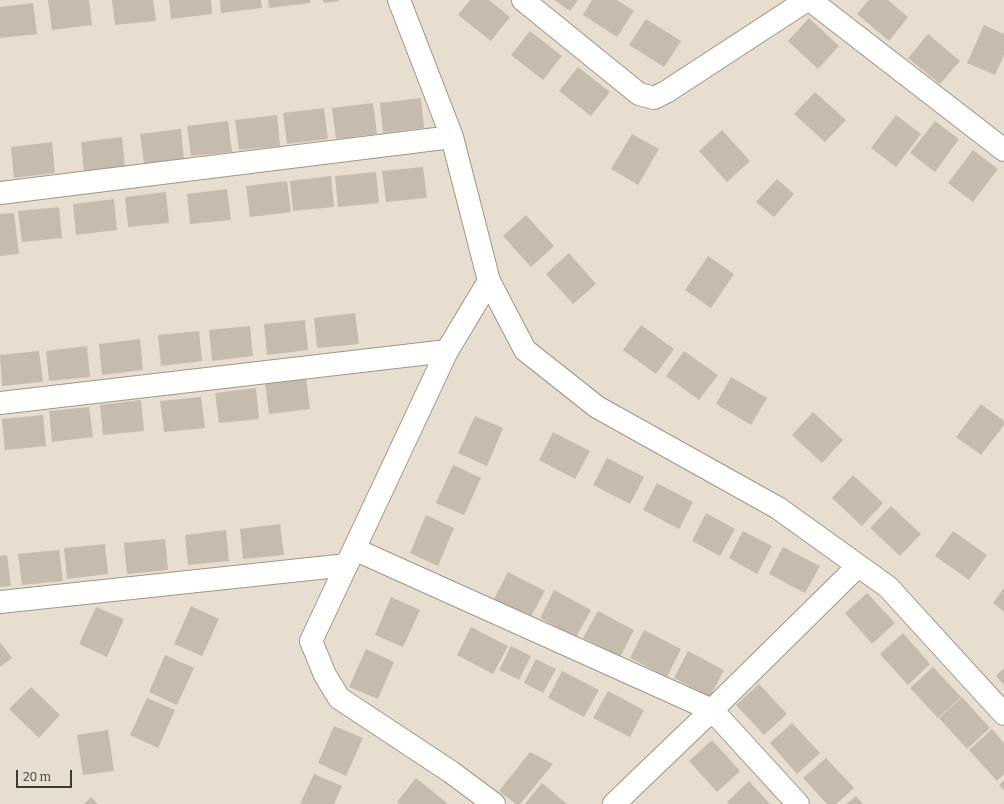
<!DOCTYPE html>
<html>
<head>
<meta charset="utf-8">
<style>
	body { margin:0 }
	#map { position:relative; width:1004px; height:804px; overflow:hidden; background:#e8decf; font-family:Bitter,serif }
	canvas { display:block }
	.scale { position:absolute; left:16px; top:770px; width:56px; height:18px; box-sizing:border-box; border:2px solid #3e3a34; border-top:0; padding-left:5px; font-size:12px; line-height:14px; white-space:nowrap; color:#3e3a34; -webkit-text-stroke:3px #e8decf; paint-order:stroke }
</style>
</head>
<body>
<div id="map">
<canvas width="1004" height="804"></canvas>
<div class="scale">20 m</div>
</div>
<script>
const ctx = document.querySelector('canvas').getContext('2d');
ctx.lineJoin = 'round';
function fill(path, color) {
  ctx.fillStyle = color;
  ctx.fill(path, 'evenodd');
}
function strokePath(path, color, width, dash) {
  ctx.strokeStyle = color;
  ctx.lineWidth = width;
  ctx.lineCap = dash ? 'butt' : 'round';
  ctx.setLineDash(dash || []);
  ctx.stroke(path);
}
fill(new Path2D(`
	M48,0H89L92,25L52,30Z
	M112,0H153L156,21L115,25Z
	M169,0H211L212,14L171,19Z
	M220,0H261L262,8L221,13Z
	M268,0H310V3L269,8Z
	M323,0H339V1L324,3Z
	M470,0H489L510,17L491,41L458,15Z
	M554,0H578L570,11Z
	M592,0H617L634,11L617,37L583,15Z
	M869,0H888L908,17L889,41L857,14Z
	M33,3L37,34L0,38V7Z
	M809,18L839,46L818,69L788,41Z
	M646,19L681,41L664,67L629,45Z
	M984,25L1004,34V55L995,75L967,63Z
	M530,31L562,56L543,80L511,55Z
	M928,34L960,61L940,84L908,58Z
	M578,67L610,92L591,116L559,91Z
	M815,92L846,120L825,142L794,114Z
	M421,98L424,128L383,133L380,103Z
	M373,103L377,134L336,139L332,108Z
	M324,108L328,139L287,144L283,113Z
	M277,115L280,146L239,150L235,120Z
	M896,115L921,134L896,167L871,148Z
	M228,121L232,152L191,156L187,126Z
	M935,121L959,139L935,172L910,153Z
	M181,129L184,160L144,164L140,134Z
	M722,130L750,161L727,182L699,151Z
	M632,134L659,149L638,185L611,169Z
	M122,137L125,168L84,172L81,142Z
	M52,142L55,173L14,178L11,147Z
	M973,150L998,169L973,202L948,183Z
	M423,167L427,198L386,202L382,171Z
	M376,172L379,203L338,207L335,176Z
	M331,176L334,207L293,211L290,181Z
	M777,179L794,194L774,217L756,202Z
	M287,181L291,212L250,217L246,186Z
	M227,189L231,220L190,224L187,194Z
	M166,192L169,223L128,227L125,197Z
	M114,199L117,230L76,235L73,204Z
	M59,207L62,238L22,242L18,211Z
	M14,213L19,254L0,256V214Z
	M526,215L554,246L531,267L503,236Z
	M569,253L596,284L573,304L546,274Z
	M708,256L734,274L711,308L685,290Z
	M355,313L359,344L317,348L314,318Z
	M305,320L308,350L267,355L264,324Z
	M641,325L674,349L656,374L623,350Z
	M250,326L253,356L212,361L209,330Z
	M199,331L202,361L161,366L158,335Z
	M140,339L143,370L102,375L99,344Z
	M87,346L90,377L49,381L46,351Z
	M39,351L43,382L2,386L0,355Z
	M684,351L718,375L699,400L666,376Z
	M731,377L767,398L751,425L716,404Z
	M306,378L310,409L269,414L265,383Z
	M256,388L259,419L219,423L215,393Z
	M201,397L205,428L164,432L160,401Z
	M141,400L144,431L103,435L100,405Z
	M981,404L1004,421V425L981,455L956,437Z
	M89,407L93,437L52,442L49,411Z
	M813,412L843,440L822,463L792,435Z
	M43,415L46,446L5,450L2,419Z
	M475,416L503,428L487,466L458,453Z
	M553,432L590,451L575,479L539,460Z
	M607,458L644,477L630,504L593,485Z
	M453,465L481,478L464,515L436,503Z
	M853,475L883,503L862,526L832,498Z
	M657,483L693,502L679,529L643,510Z
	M891,506L921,534L900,556L870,528Z
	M706,513L735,529L720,556L692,541Z
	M426,515L454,528L438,566L410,553Z
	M280,524L284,555L243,559L240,529Z
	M226,530L229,561L188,565L185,535Z
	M743,531L772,546L757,574L729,558Z
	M953,531L987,555L969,580L935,556Z
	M165,539L168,570L127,574L124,543Z
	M105,544L108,574L67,579L64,548Z
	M783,547L820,566L805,593L769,574Z
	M59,550L63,581L22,585L18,554Z
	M7,555L11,586L0,587V556Z
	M508,572L545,591L530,618L494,599Z
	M1004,588V612L993,603Z
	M554,590L591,610L576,637L540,618Z
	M867,593L895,623L872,644L845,613Z
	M391,597L420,610L403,647L375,635Z
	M191,606L219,619L202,656L174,644Z
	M96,607L124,619L107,657L79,644Z
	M598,611L634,630L620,657L583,638Z
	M471,627L508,646L493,674L457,655Z
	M644,630L681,649L667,677L630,658Z
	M903,633L930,664L908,685L880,654Z
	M0,642L12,658L0,667Z
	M511,646L531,656L519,680L499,670Z
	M366,649L394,662L378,699L349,687Z
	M688,651L724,670L710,697L674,678Z
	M165,655L194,668L177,705L149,692Z
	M536,659L556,669L543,693L524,683Z
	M933,667L961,697L938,718L910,688Z
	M1004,668V685L996,676Z
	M562,671L599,690L584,717L548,698Z
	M759,684L787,714L764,735L736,705Z
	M31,687L60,715L39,738L9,709Z
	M608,691L644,710L630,737L593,718Z
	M962,697L990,728L967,749L939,718Z
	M147,698L175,710L158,748L130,735Z
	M792,723L820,753L797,774L770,743Z
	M334,726L363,738L346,776L318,763Z
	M992,729L1004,743V774L997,781L969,750Z
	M108,730L114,771L83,775L77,735Z
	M712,740L740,771L717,792L689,761Z
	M530,752L553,764L520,804H516L499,791Z
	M826,758L854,788L836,804H827L803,778Z
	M314,774L342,786L334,804H300Z
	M416,778L448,804H400L397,802Z
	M1004,780V790L999,785Z
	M749,781L770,804H729L727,802Z
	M542,783L567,804H525Z
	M856,796L863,804H846Z
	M91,797L98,804H84Z`), '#c6bcad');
const minor = new Path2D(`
	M399,0L452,137L489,281L525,350L597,407L778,508L888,587L1004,714
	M523,0L639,94L654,98L666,92L807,0
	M810,0L1004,150
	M0,193L452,137
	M489,281L447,351L311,641L325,675L339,698L451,772L494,804
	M0,403L447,351
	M354,549L712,710L798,804
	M0,602L347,565
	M614,804L712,710L858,566`);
strokePath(minor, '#a09688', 24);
strokePath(minor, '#fff', 22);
</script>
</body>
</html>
